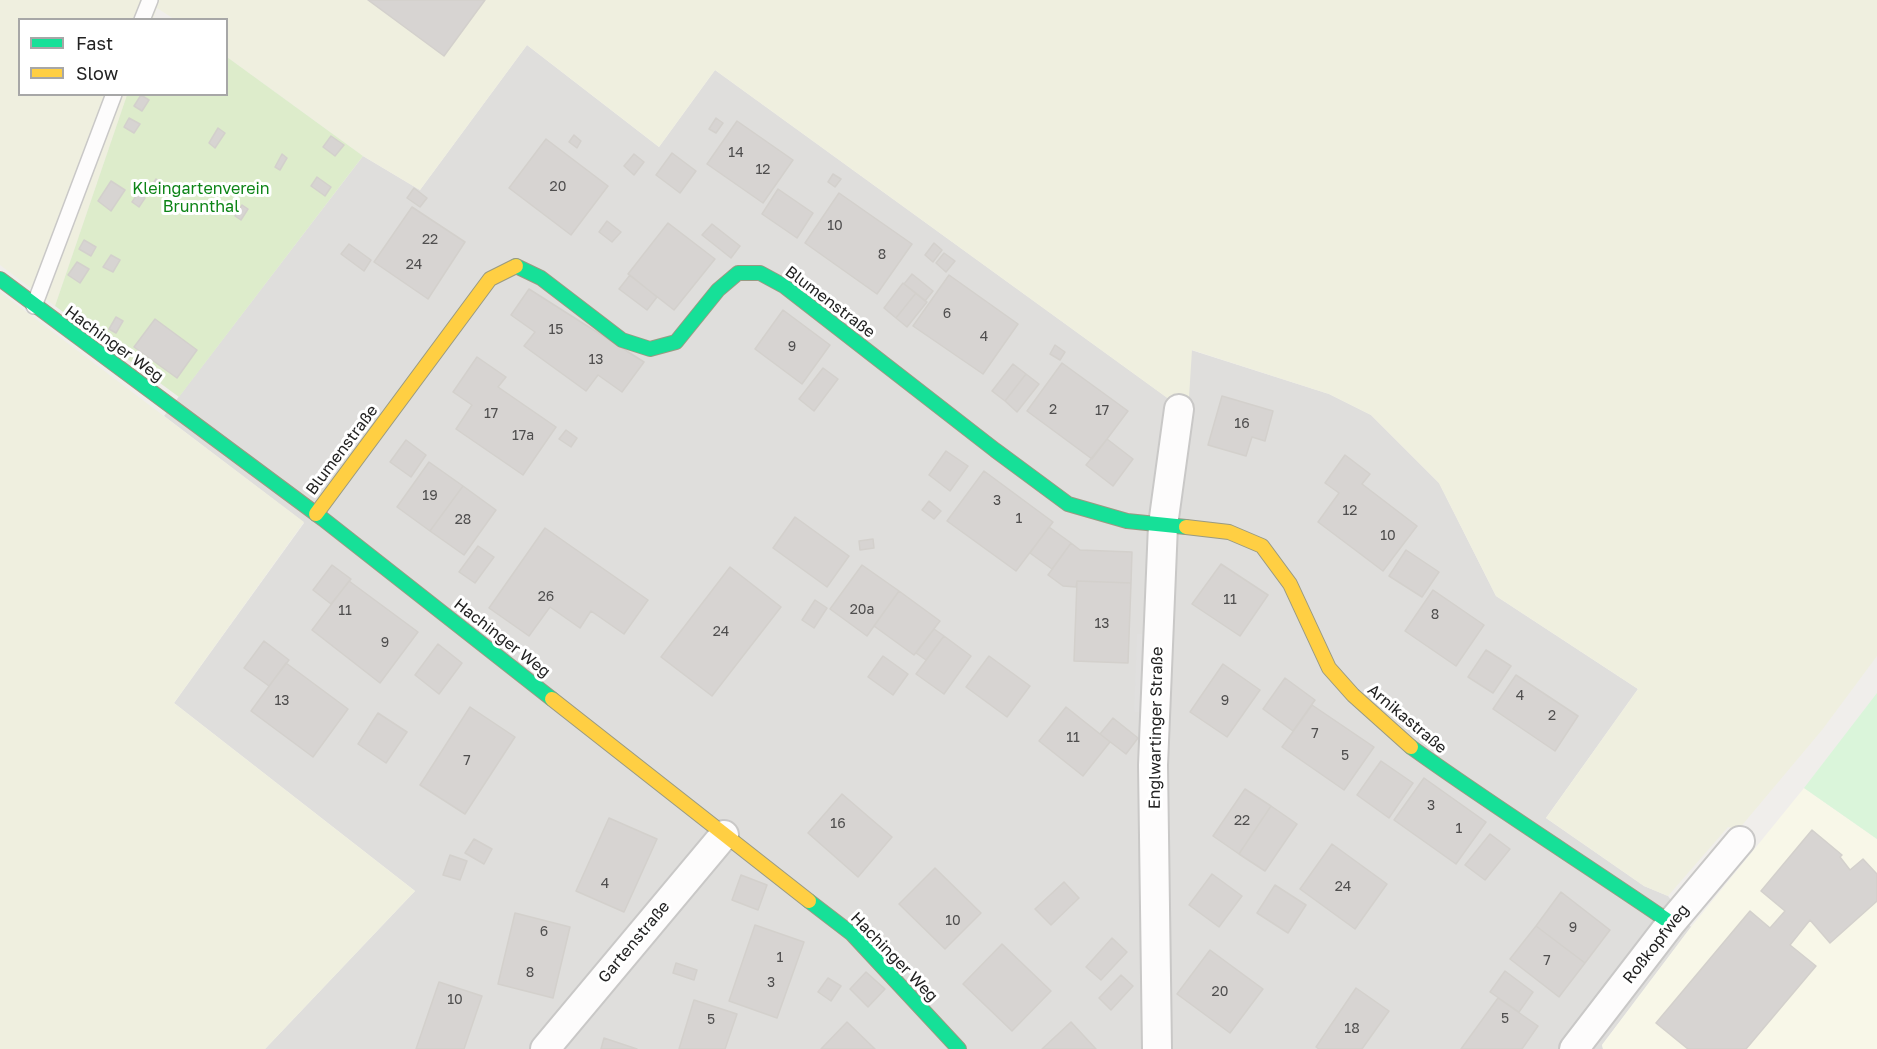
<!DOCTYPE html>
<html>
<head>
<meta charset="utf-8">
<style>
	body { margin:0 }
	#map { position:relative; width:1877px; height:1049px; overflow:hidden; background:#f0eeeb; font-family:"Golos Text",sans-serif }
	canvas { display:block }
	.legend { position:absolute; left:18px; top:18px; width:210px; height:78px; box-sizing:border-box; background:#fff; border:2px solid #a7a7a7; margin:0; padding:8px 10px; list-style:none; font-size:18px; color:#222 }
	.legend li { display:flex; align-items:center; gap:12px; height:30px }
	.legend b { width:30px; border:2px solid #a7a7a7 }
</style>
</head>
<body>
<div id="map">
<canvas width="1877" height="1049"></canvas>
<ul class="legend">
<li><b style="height:8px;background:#16e098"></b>Fast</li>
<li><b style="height:8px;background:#ffcf43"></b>Slow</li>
</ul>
</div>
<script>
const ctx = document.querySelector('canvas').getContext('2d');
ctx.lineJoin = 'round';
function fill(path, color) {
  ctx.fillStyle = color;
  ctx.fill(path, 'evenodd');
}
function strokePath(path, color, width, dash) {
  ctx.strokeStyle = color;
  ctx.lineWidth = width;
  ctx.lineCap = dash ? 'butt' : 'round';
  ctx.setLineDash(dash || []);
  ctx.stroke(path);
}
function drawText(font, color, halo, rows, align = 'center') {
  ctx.font = font + ' "Golos Text",sans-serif';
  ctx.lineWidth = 6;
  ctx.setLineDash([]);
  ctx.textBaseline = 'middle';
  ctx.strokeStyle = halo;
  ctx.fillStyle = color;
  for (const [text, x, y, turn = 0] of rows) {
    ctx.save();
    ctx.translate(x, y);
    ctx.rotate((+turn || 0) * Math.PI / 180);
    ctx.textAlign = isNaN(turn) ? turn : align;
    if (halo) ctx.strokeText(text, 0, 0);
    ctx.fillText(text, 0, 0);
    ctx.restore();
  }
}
fill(new Path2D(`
	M527,45L659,147L715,70L1187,412L1191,350L1329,394L1371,415L1439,483L1496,596L1638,689L1546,818L1644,886L1668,896L1691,927L1602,1045L1603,1049H265L415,891L174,703L304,523L164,416L363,156L420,190Z`), '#dfdedc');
fill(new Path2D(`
	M1804,788L1877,839V1049H1603L1602,1045L1691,927Z`), '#f8f7e8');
fill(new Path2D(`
	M0,0H1877V656L1822,730L1738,830L1728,827L1668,896L1644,886L1546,818L1638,689L1496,596L1439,483L1371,415L1329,394L1192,350L1188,413L715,70L659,147L527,45L420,190L363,156L227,57L226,20L174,19L157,8L153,19L20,20V94L127,95L55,306L0,265Z
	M0,292L304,522L174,703L415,891L265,1049H0Z`), '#efefdf');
fill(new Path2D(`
	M227,57L363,156L179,397L55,306L127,95L226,94Z`), '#ddeccb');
fill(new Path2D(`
	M1877,693V839L1804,788Z`), '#daf5da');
fill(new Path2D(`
	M1137,634H1147L1144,712H1134Z`), '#e0dfde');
const building = new Path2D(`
	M368,0H485L444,56Z
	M141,95L149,100L142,111L134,106Z
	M129,118L140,124L134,133L124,127Z
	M716,118L723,123L716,133L709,129Z
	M737,121L793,160L763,203L707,164Z
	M218,128L225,133L215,148L209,143Z
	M574,135L581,141L577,148L569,142Z
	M331,136L344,145L335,156L323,147Z
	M546,139L608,186L571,235L509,188Z
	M672,153L696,171L680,193L656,175Z
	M282,154L287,158L280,170L275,167Z
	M634,154L644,162L634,175L624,166Z
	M833,174L841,179L835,187L828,182Z
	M317,177L331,187L325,196L311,186Z
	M156,179L162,183L156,194L149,190Z
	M111,181L125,190L111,211L98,201Z
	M414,188L427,198L420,207L407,198Z
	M778,189L813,213L797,238L762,214Z
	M138,193L145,198L139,207L132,202Z
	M839,193L912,244L877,294L805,243Z
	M242,205L248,209L241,220L235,216Z
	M412,207L465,242L428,299L374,262Z
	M607,221L621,232L612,242L599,232Z
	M668,223L715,259L674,310L628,274Z
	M712,224L740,246L731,258L702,235Z
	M84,240L96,247L91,256L79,249Z
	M934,243L942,250L933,262L925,255Z
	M349,244L371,260L364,271L341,254Z
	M944,253L955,261L946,272L936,263Z
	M111,255L120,260L113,272L103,267Z
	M77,262L89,269L80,283L68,275Z
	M912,274L933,291L925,301L904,284Z
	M630,275L657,297L647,310L619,289Z
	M949,275L1018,324L983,374L913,326Z
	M903,283L916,293L896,318L884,308Z
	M529,289L644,362L622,392L598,375L586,391L524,346L535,332L511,315Z
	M916,293L927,302L907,327L896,318Z
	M783,310L830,345L802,384L755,349Z
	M116,317L123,321L116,333L109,329Z
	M155,319L197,350L177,378L134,347Z
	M1055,345L1065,352L1060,360L1050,354Z
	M477,357L506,377L498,387L556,427L523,475L456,429L472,405L453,392Z
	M1062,363L1128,411L1092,459L1027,411Z
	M1013,364L1026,374L1005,401L992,391Z
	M823,368L838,379L814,411L799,399Z
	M1026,374L1039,384L1017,412L1005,401Z
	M1222,396L1273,411L1265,441L1252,437L1246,456L1208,445Z
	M566,430L577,438L571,447L559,439Z
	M1107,439L1133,459L1113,486L1086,465Z
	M406,440L426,455L411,477L390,462Z
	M946,451L968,466L950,491L929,475Z
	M1345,455L1370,474L1362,484L1417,526L1383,571L1318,522L1339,493L1325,483Z
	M429,462L463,486L430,531L397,507Z
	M984,471L1053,522L1016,571L947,521Z
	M463,486L496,510L464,555L430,531Z
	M929,501L941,511L934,519L922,510Z
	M795,517L849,556L827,587L773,548Z
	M1049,527L1071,543L1052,569L1030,553Z
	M545,528L648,600L624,634L591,611L580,628L550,607L529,636L489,608Z
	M873,539L874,548L860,550L859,541Z
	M1071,543L1080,550L1132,552L1131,583L1077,581L1076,587L1063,586L1048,575Z
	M478,546L494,557L475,583L459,572Z
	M1406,550L1439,572L1422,597L1389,576Z
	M1221,564L1268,595L1240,636L1192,604Z
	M332,565L351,579L331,604L313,590Z
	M862,565L899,591L867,636L830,609Z
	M730,567L781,607L712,696L661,657Z
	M349,581L418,632L380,683L312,630Z
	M1077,581L1131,583L1128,663L1074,661Z
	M1433,590L1484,625L1456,666L1405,631Z
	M899,591L940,621L914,655L874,626Z
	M815,600L827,608L814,628L802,620Z
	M934,629L944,636L926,660L916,653Z
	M944,636L971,656L944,694L916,674Z
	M264,641L289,660L269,686L244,668Z
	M438,644L462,663L439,694L415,675Z
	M1486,650L1511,666L1493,693L1468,677Z
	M883,656L908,674L893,695L868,677Z
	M989,656L1030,686L1007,717L966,687Z
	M286,663L348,709L313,757L251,711Z
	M1223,664L1260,690L1227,737L1190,712Z
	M1516,675L1578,716L1555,751L1493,709Z
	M1285,678L1315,700L1293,731L1263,709Z
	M1312,705L1374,747L1344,790L1282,747Z
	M470,707L515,737L465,814L420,785Z
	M1066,707L1110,742L1083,776L1039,741Z
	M378,713L407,732L386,763L358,744Z
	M1113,718L1138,738L1126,754L1100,734Z
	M1381,761L1413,783L1389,818L1357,795Z
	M1424,778L1486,822L1456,864L1394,820Z
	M1245,789L1271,806L1239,854L1213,836Z
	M842,794L892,837L858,877L808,833Z
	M1271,806L1297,824L1265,871L1239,854Z
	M609,818L657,839L624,912L576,891Z
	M1812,830L1842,855L1840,857L1850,870L1863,859L1877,874V901L1830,943L1810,920L1790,945L1816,966L1746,1049H1688L1656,1023L1750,911L1770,928L1785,911L1761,891Z
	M1490,834L1510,849L1485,880L1465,865Z
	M474,839L492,849L484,864L465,853Z
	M1332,844L1387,884L1355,929L1300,889Z
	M450,855L467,861L460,880L443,875Z
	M935,868L981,913L945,949L899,904Z
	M1212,874L1242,896L1219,927L1189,905Z
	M741,875L767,885L758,910L732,900Z
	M1064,882L1079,898L1051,925L1035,909Z
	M1275,885L1306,905L1288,933L1257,913Z
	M1561,892L1610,930L1585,963L1536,926Z
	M515,913L570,927L553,998L498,984Z
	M755,925L804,942L777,1018L729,1001Z
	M1536,926L1585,963L1559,997L1510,959Z
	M1112,938L1127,952L1101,980L1086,967Z
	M1002,944L1051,991L1012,1031L963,984Z
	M1210,950L1263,989L1230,1033L1177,994Z
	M676,963L697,970L694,980L673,973Z
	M1505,971L1533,992L1519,1012L1490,992Z
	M866,972L885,989L868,1007L850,989Z
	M1121,975L1133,986L1111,1010L1099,998Z
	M828,978L841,986L831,1001L818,992Z
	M439,982L482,996L464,1049H416Z
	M1356,988L1389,1011L1362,1049H1319L1316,1047Z
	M1498,998L1538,1026L1522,1049H1461Z
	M694,1000L737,1014L725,1049H679Z
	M847,1022L875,1049H821Z
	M1071,1022L1096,1049H1042Z
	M604,1038L637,1049H601Z`);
fill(building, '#d7d4d2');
strokePath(building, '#d3d0cc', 1.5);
const lane = new Path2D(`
	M142,20L150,0
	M34,306L114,94`);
const street = new Path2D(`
	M545,1049L724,835
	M1157,1049L1153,765L1163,525L1179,409
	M1574,1049L1671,923L1740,841`);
const fast = new Path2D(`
	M516,266L541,278L622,340L650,349L676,342L718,290L738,273H760L784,286L995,450L1068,504L1127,521L1186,527
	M0,279L323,519L552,699
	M1411,747C1496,808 1585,864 1671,923
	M809,901L852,934L959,1049`);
const slow = new Path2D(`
	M316,514L490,279L516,266
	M1186,527L1229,532L1262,546L1290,584L1329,668L1353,695L1411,747
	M552,699L809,901`);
strokePath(lane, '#c9c8c7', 18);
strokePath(street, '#c9c8c7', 32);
strokePath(fast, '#999a82', 16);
strokePath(slow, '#999a82', 16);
strokePath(lane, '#fdfcfc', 15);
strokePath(street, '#fdfcfc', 28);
strokePath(fast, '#16e098', 14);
strokePath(slow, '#ffcf43', 14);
drawText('14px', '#4f4e4e', null, [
	["14",736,153],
	["12",763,170],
	["20",558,187],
	["10",835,226],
	["22",430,240],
	["8",882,255],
	["24",414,265],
	["6",947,314],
	["15",556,330],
	["4",984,337],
	["9",792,347],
	["13",596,360],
	["2",1053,410],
	["17",1102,411],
	["17",491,414],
	["16",1242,424],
	["17a",523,436],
	["19",430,496],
	["3",997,501],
	["12",1350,511],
	["1",1019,519],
	["28",463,520],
	["10",1388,536],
	["26",546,597],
	["11",1230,600],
	["20a",862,610],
	["11",345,611],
	["8",1435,615],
	["13",1102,624],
	["24",721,632],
	["9",385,643],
	["4",1520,696],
	["13",282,701],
	["9",1225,701],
	["2",1552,716],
	["7",1315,734],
	["11",1073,738],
	["5",1345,756],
	["7",467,761],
	["3",1431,806],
	["22",1242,821],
	["16",838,824],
	["1",1459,829],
	["4",605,884],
	["24",1343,887],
	["10",953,921],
	["9",1573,928],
	["6",544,932],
	["1",780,958],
	["7",1547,961],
	["8",530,973],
	["3",771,983],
	["20",1220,992],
	["10",455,1000],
	["5",1505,1019],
	["5",711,1020],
	["18",1352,1029]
]);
drawText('16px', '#0c8416', '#fff', [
	["Kleingartenverein",201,189],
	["Brunnthal",201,207]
]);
drawText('16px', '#222', '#fff', [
	["Blumenstraße",830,302,37],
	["Hachinger Weg",114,344,36],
	["Blumenstraße",342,450,-53],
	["Hachinger Weg",502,638,38],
	["Arnikastraße",1407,719,40],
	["Englwartinger Straße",1156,728,-89],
	["Gartenstraße",634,942,-50],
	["Roßkopfweg",1656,944,-52],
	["Hachinger Weg",894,957,46]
]);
</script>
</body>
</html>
